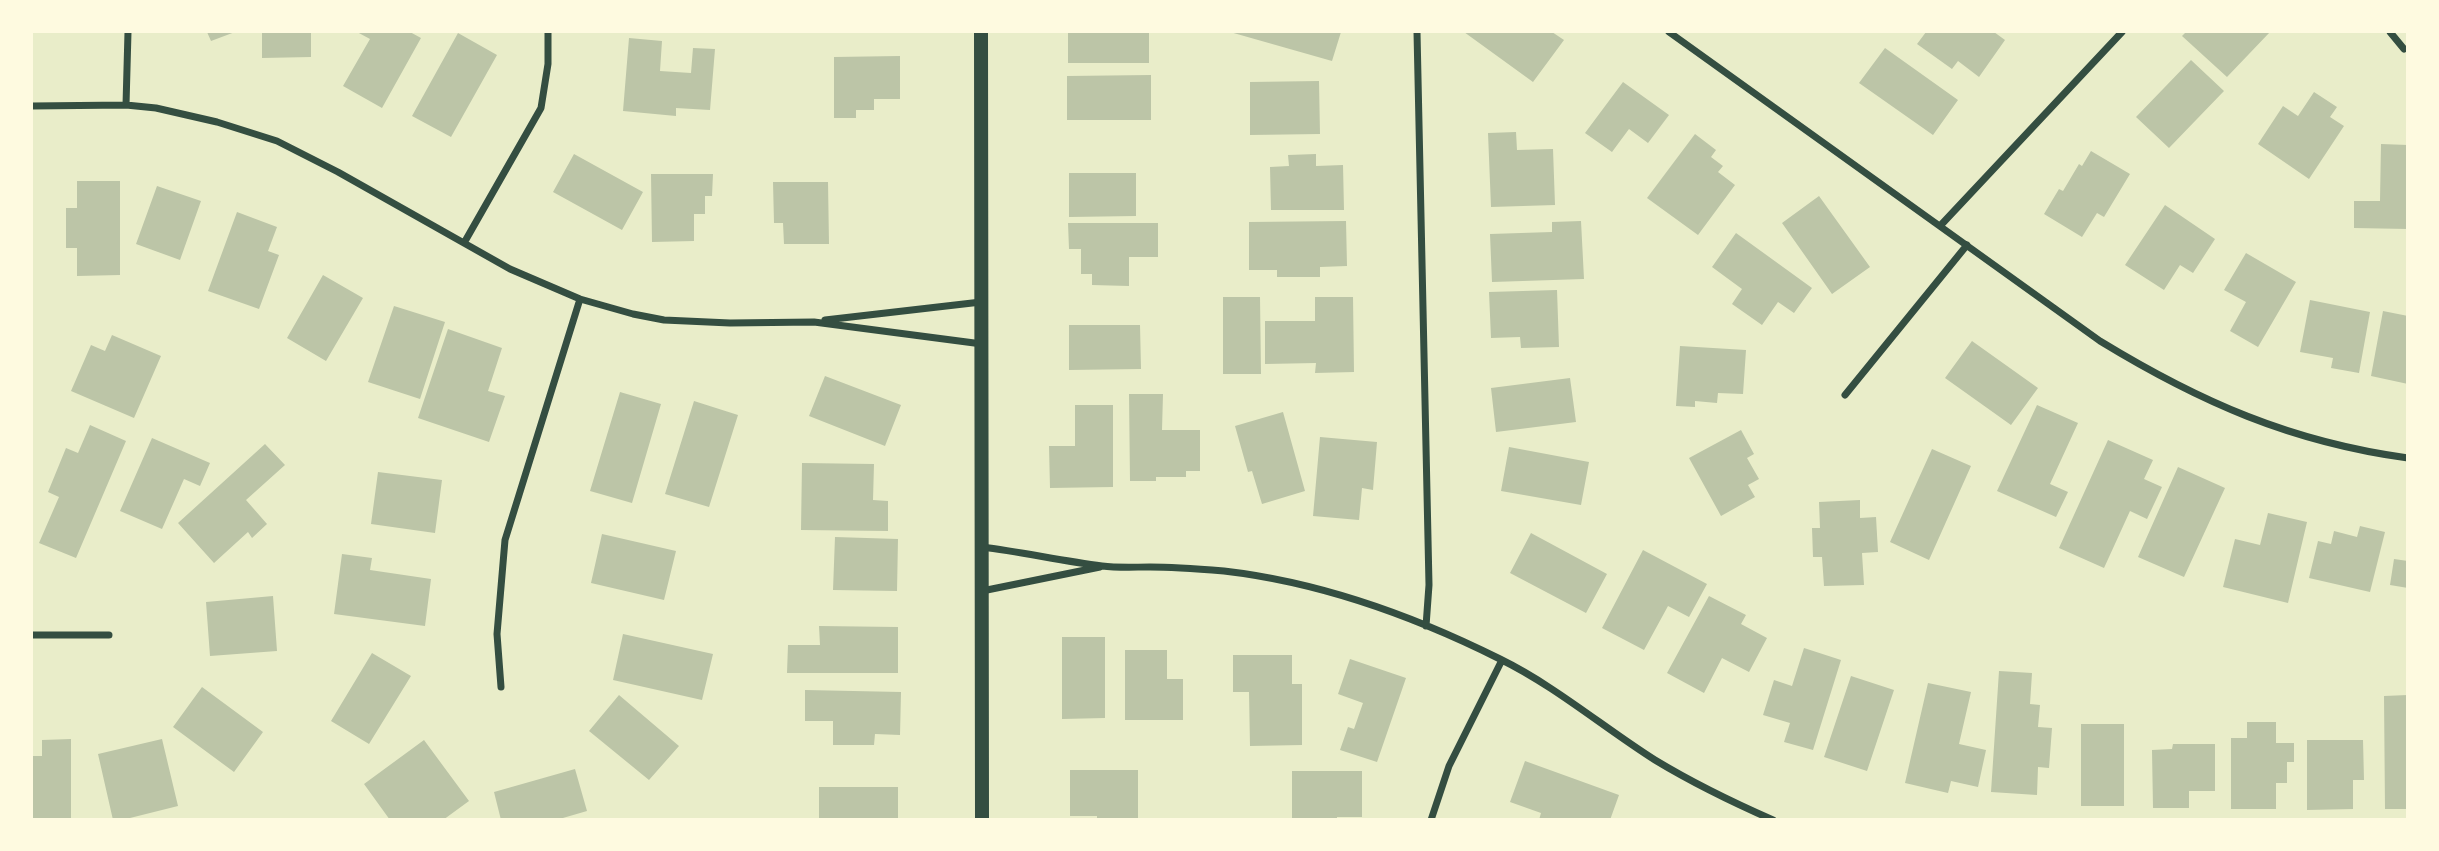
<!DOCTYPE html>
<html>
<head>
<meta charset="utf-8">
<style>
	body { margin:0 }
	#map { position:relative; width:2439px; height:851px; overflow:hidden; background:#e9edc9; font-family:Quicksand,sans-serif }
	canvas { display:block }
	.frame { position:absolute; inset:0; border:33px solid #fefae0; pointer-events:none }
</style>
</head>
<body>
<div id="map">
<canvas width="2439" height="851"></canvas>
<div class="frame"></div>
</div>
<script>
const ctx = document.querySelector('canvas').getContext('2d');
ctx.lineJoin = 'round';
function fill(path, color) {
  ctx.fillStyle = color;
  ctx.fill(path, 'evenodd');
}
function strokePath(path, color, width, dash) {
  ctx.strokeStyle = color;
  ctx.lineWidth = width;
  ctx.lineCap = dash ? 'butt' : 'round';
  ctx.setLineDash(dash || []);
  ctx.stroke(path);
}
fill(new Path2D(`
	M207,32H235L211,41Z
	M262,32H311V57L262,58Z
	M357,32H410L421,38L382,108L343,86L370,39Z
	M1068,32H1149V63H1068Z
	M1230,32H1341L1332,61Z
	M1464,32H1552L1564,40L1533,82Z
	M1926,32H1994L2005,40L1979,77L1958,61L1952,69L1917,44Z
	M2186,32H2270L2227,77L2182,36Z
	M458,33L497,55L451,137L412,116Z
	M629,38L662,41L660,71L691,73L693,48L715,49L710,110L676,108V116L623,111Z
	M1885,48L1958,100L1933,135L1859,83Z
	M900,56V99H874V110H856V118H834V57Z
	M2191,60L2224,91L2169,148L2136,117Z
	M1151,75V120H1067V76Z
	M1319,81L1320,134L1250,135V82Z
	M1623,82L1669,115L1648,143L1629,129L1612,152L1585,133Z
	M2314,92L2337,107L2330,117L2344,126L2309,179L2258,144L2283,106L2298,116Z
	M1516,132L1517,150L1553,149L1555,205L1491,207L1488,133Z
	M1695,134L1716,150L1711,157L1723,166L1718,172L1735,185L1698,235L1647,198Z
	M2381,144L2408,145V229L2354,228V201H2380Z
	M2091,151L2130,174L2104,217L2097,213L2082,237L2044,214L2059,189L2063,191L2079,164L2082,166Z
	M574,154L643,192L622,230L553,192Z
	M1316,154V166L1343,165L1344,210H1271L1270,167L1289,166L1288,155Z
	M1069,173H1136V216L1069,217Z
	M651,174H713L712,196H705V214H694V241L652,242Z
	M77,181H120V275L77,276V248H66V208H77Z
	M773,182H828L829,244H784L783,223H774Z
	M157,186L201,201L180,260L136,244Z
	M1819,196L1870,267L1832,294L1782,223Z
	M2165,205L2215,239L2193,273L2180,265L2164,290L2125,265Z
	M237,212L277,227L268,251L279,255L259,309L208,291Z
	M1346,221L1347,266L1320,267V277H1277V270H1249V222Z
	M1581,221L1584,279L1492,282L1490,234L1552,232V222Z
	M1068,223H1158V257H1129V286L1092,285V274H1081V249H1069Z
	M1736,233L1812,288L1794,313L1778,302L1762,325L1732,304L1742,289L1712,267Z
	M2246,253L2296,282L2258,347L2230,331L2246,302L2224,290Z
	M323,275L363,298L326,361L287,338Z
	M1557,290L1559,347L1521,348L1520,337L1491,338L1489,292Z
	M1223,297H1260L1261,374H1223Z
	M1315,297H1353L1354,372L1315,373L1316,363L1265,364V321H1315Z
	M2310,300L2370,312L2359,373L2331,368L2333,358L2300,352Z
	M394,306L445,322L420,399L368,382Z
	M2383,311L2408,316V384L2371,376Z
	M1069,325H1140L1141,369L1069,370Z
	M448,329L502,348L488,391L505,396L489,442L418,418Z
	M112,335L161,356L134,418L71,391L91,345L105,351Z
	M1972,341L2038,388L2011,425L1945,378Z
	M1680,346L1746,350L1743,394L1718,393L1717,403L1695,401V407L1676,406Z
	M825,376L901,405L885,446L809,416Z
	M1570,378L1576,422L1496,432L1491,388Z
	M620,392L661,404L632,503L590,491Z
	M1129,394H1163L1162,430H1200V471H1186V477H1156V481H1130Z
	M694,401L738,415L709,507L665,494Z
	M1075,405H1113V487L1050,488L1049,446H1075Z
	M2037,405L2078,423L2050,484L2068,492L2056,517L1997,491Z
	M1283,412L1305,491L1262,504L1252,471L1248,472L1235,426Z
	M90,425L126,441L76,558L39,543L59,497L48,492L66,448L78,453Z
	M1741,430L1754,454L1747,458L1759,479L1748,485L1755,497L1721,516L1689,458Z
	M1320,437L1377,442L1373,490L1362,488L1359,520L1313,516Z
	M152,438L210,463L200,486L184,479L162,529L120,511Z
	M2108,440L2153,460L2144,479L2162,487L2147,519L2130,511L2104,568L2059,548Z
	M265,444L285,465L246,500L267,524L252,538L248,532L214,563L178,523Z
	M1509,447L1589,462L1581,505L1501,491Z
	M1932,449L1971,466L1929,560L1890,542Z
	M802,463L874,464L873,500L888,501V531L801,530Z
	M2178,467L2225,488L2184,577L2138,557Z
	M378,472L442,480L435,533L371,524Z
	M1860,500V518L1876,517L1878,552L1862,553L1864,585L1824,586L1822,557H1813L1812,528H1820L1819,502Z
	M2268,513L2307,522L2288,603L2223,587L2235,539L2260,545Z
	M2360,526L2385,532L2370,592L2309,578L2318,541L2331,544L2334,531L2357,537Z
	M1531,533L1607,574L1586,613L1510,573Z
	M602,534L676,551L664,600L591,583Z
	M835,537L898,539L897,591L833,590Z
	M1643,550L1707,584L1689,617L1668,606L1644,650L1602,628Z
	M342,554L372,558L370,570L431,579L425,626L334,614Z
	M2394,559L2408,561V588L2390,585Z
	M273,596L277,651L210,656L206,602Z
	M1709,596L1746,615L1741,624L1767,638L1749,672L1722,658L1704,693L1667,673Z
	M819,626L898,627V673H787L788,645H820Z
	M623,634L713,654L702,700L613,680Z
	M1062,637H1105V718L1062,719Z
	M1804,648L1841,660L1813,750L1784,742L1790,723L1763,715L1774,680L1792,686Z
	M1125,650H1167V679H1183V720H1125Z
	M372,653L411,676L369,744L331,721Z
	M1233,655H1292V684H1302V745L1250,746L1249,692H1233Z
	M1350,659L1406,678L1377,762L1340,750L1348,727L1354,729L1363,703L1338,694Z
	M1999,671L2032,673L2030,704L2040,705L2038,727L2052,728L2049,768L2038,767L2037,795L1991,792Z
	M1851,676L1894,690L1867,771L1824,757Z
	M1928,683L1971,692L1959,744L1986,750L1978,787L1951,781L1948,793L1905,783Z
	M202,687L263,732L234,772L173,727Z
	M805,690L901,692L900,735L875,734L874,745H833V721H805Z
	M619,695L679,746L649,780L589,731Z
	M2408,695V809H2385L2384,696Z
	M2247,722H2276V743H2294V762H2287V783H2276V809H2231V738H2247Z
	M2081,724H2124V806H2081Z
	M71,739V820H32V756H42V740Z
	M162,739L178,806L122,820H113L98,754Z
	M424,740L469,801L443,820H390L364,784Z
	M2307,740H2363L2364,780H2353V809L2307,810Z
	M2173,744H2215V791H2189V808H2153L2152,750L2172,749Z
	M1525,761L1619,795L1610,820H1539L1541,813L1510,802Z
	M575,769L587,811L556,820H501L494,792Z
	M1070,770H1138V820H1097V816H1070Z
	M1292,771H1362V817H1337V820H1292Z
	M819,787H898V820H819Z`), '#bcc5a7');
strokePath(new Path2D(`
	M1417,32L1429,585L1426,626
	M1669,32L2100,341C2200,402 2291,442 2408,458
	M2390,32L2404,49
	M126,105L128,32
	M32,106L126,105L156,108L217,122L277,141L338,172L510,269L580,299L633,314L664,320L730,323L814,322L982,344
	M1940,226L2122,32
	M464,243L541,108L548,64V32
	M825,320L981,302
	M1845,395L1967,245
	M982,547C1022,552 1062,561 1102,566C1118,568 1134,567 1150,567C1174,567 1199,569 1224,571C1319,582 1414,616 1500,659C1555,686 1603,727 1655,760C1693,783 1732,802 1773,820
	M982,591L1100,567
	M32,635H109
	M501,687L497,634L505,540L580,299
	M1431,820L1449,766L1502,660`), '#344e41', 7);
strokePath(new Path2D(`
	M981,32L982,820`), '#344e41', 14);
</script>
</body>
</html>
